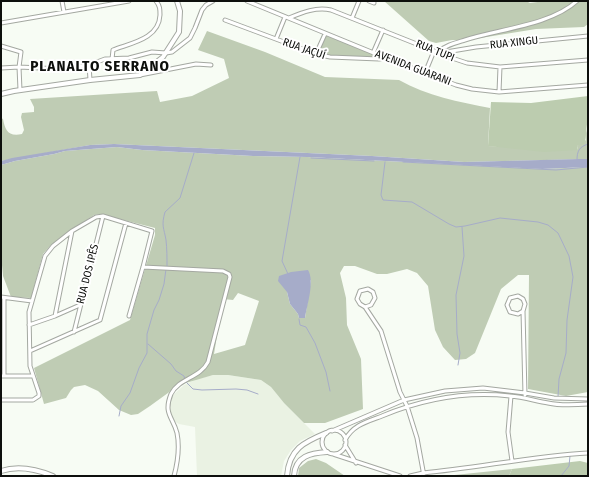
<!DOCTYPE html>
<html>
<head>
<meta charset="utf-8">
<style>
	body { margin:0 }
	#map { position:relative; width:589px; height:477px; overflow:hidden; background:#f7fcf4; font-family:"Fira Sans Condensed",sans-serif }
	canvas { display:block }
	.frame { position:absolute; inset:0; border:2px solid #0d0f0c; pointer-events:none }
</style>
</head>
<body>
<div id="map">
<canvas width="589" height="477"></canvas>
<div class="frame"></div>
</div>
<script>
const ctx = document.querySelector('canvas').getContext('2d');
ctx.lineJoin = 'round';
function fill(path, color) {
  ctx.fillStyle = color;
  ctx.fill(path, 'evenodd');
}
function strokePath(path, color, width, dash) {
  ctx.strokeStyle = color;
  ctx.lineWidth = width;
  ctx.lineCap = dash ? 'butt' : 'round';
  ctx.setLineDash(dash || []);
  ctx.stroke(path);
}
function drawText(font, color, halo, rows, align = 'center') {
  ctx.font = font + ' "Fira Sans Condensed",sans-serif';
  ctx.lineWidth = 4;
  ctx.setLineDash([]);
  ctx.textBaseline = 'middle';
  ctx.strokeStyle = halo;
  ctx.fillStyle = color;
  for (const [text, x, y, turn = 0] of rows) {
    ctx.save();
    ctx.translate(x, y);
    ctx.rotate((+turn || 0) * Math.PI / 180);
    ctx.textAlign = isNaN(turn) ? turn : align;
    if (halo) ctx.strokeText(text, 0, 0);
    ctx.fillText(text, 0, 0);
    ctx.restore();
  }
}
fill(new Path2D(`
	M213,375H228L261,380L271,387L284,403L315,434L300,441L291,450L284,461L281,476H197L195,427L179,424L172,420L169,410L171,397L184,385L197,379Z`), '#eaf2e3');
fill(new Path2D(`
	M384,1H526L530,3L545,1H588V24L584,27L536,29L468,40H452L436,43L429,41Z
	M207,31L265,52L325,77L399,80C427,96 459,102 490,108L488,146L578,150L577,146L586,140V133L588,124V159L464,162L372,156L114,144L90,145L1,161V118L3,119C5,130 8,137 22,134L24,130L21,117L22,113L34,112V107L30,99L157,91L160,102L192,96L229,78L224,59L198,50Z
	M325,35L378,56L377,58L331,57L318,52Z
	M117,147L142,150L253,156L307,157L542,169L588,167V392L566,396L528,389L529,275H518L501,289L475,353L466,359L455,360L443,347L435,330L428,286L417,273L407,269L387,274H377L355,266H344L340,273L346,298L347,325L361,359L363,409L325,423H304L284,403L271,387L261,380L228,375H213L179,385L150,406L138,414L131,415L119,410L98,391L85,385L74,387L71,390L66,398L44,404L34,368L130,320L155,235V228L100,214L94,215L51,245L43,254L31,298L11,297L3,276L1,254V165L15,161L54,154L65,151ZM311,280L305,318H299L298,314L290,304L287,292ZM238,293L259,301L245,345L214,354L223,299L233,300Z
	M316,459L326,463L345,476H298L299,468L308,461Z
	M512,469L509,476H445Z`), '#bfccb4');
fill(new Path2D(`
	M588,96C588,108 588,120 586,132C586,136 586,140 584,144L577,146L578,150L544,152L488,146L491,102L531,103Z
	M580,461L588,463V476H509L512,469Z`), '#bcccaf');
fill(new Path2D(`
	M114,144L372,156L464,162L579,159H588V167L542,169L307,157L253,156L142,150L117,147L65,151L54,154L15,161L1,165V161L12,158L90,145Z
	M308,270C315,281 307,305 305,318H299L298,314L290,304L287,292L278,281L279,276L291,272Z`), '#a6acc9');
strokePath(new Path2D(`
	M311,158L374,161
	M577,160C577,151 579,147 588,144
	M385,162L381,195L383,200L412,202L449,224L456,227L465,226L500,218L538,222L548,225L558,233L569,256L573,277L567,320L566,353L559,379L558,397
	M403,162L556,170L588,167
	M167,267C167,258 167,249 166,240C164,228 161,226 165,212L180,198L194,153
	M288,274L282,261L300,157
	M299,319L300,325L306,327L315,343L326,372L330,391
	M148,344L171,364L176,371L184,376L185,380
	M458,365L460,353L457,334L456,295L464,256L462,227
	M186,382L193,389L202,390L236,389L247,390L258,394
	M119,416L121,406L130,393L139,368L147,353V334L154,310L159,300L164,284L166,269
	M561,476L569,466L570,456`), '#a6acc9', 1);
const minor = new Path2D(`
	M62,1L64,12
	M247,1L386,58L456,85L472,89L499,92L588,85
	M369,1L374,3
	M289,18C303,12 316,7 331,10L452,58L467,63L500,67L588,60
	M352,18L359,1
	M225,20L316,54L330,57L379,59L386,58
	M1,23L129,1
	M276,39L285,17
	M1,46L21,52L19,67L20,90
	M438,52C446,45 455,43 465,40C499,29 551,25 577,1
	M373,53L383,30
	M440,53L476,47L588,36
	M316,54L325,34
	M112,59L113,50C131,43 159,39 160,15C160,9 160,6 156,1
	M89,65L90,80
	M1,68L19,67L62,69L89,65L105,59L129,58L152,52L166,53L172,52L190,38L195,28L202,10L206,5L213,1
	M425,73L434,51
	M140,75L196,64L211,65
	M499,92L500,67
	M143,267L223,271L229,274L230,277L208,362C200,378 179,378 171,394C163,414 173,417 177,433C180,448 178,461 174,476
	M1,297L32,301
	M365,307L371,305L375,298L373,292L368,289L360,291L357,299L360,304L365,307L381,331L400,392L407,406L417,438L424,476
	M523,311L518,314L510,312L507,305L510,298L518,296L523,299L525,304L523,311L525,395
	M55,316L72,231
	M29,325L55,316L80,305
	M74,332L103,216
	M30,351L100,320L126,223
	M1,376H33
	M4,376V298
	M511,396L508,432L512,461
	M1,400H33L39,396V393L30,366L29,312L45,256L53,246L72,231L96,217L103,216L152,231L143,267L129,316
	M322 442a12 12 0 1 1 24 0a12 12 0 1 1-24 0Z
	M332,431L404,400L445,391L483,388L525,393L554,398L588,399
	M345,440C353,425 366,422 382,416C423,399 465,391 510,396C523,397 536,401 548,403C561,406 575,405 588,404
	M345,445L356,463
	M333,454L400,476
	M410,476L423,473C478,468 532,456 588,453`);
const tertiary = new Path2D(`
	M1,94L14,91L90,80L140,75L163,57L179,32L180,11L177,1
	M1,471C19,465 36,469 53,476
	M287,476C289,449 304,442 326,433
	M294,476C295,456 311,453 327,452`);
strokePath(minor, '#a4a8a1', 5);
strokePath(tertiary, '#a4a8a1', 6);
strokePath(minor, '#fff', 3);
strokePath(tertiary, '#fff', 4);
drawText('11px', '#0d0f0c', '#fff', [
	["RUA XINGU",514,43,-6],
	["RUA JAÇUÍ",304,49,19],
	["RUA TUPI",435,51,22],
	["AVENIDA GUARANI",413,68,21],
	["RUA DOS IPÊS",88,274,-76]
]);
ctx.letterSpacing = '1px';
drawText('bold 15px', '#0d0f0c', '#fff', [
	["PLANALTO SERRANO",100,67]
]);
ctx.letterSpacing = '0px';
</script>
</body>
</html>
